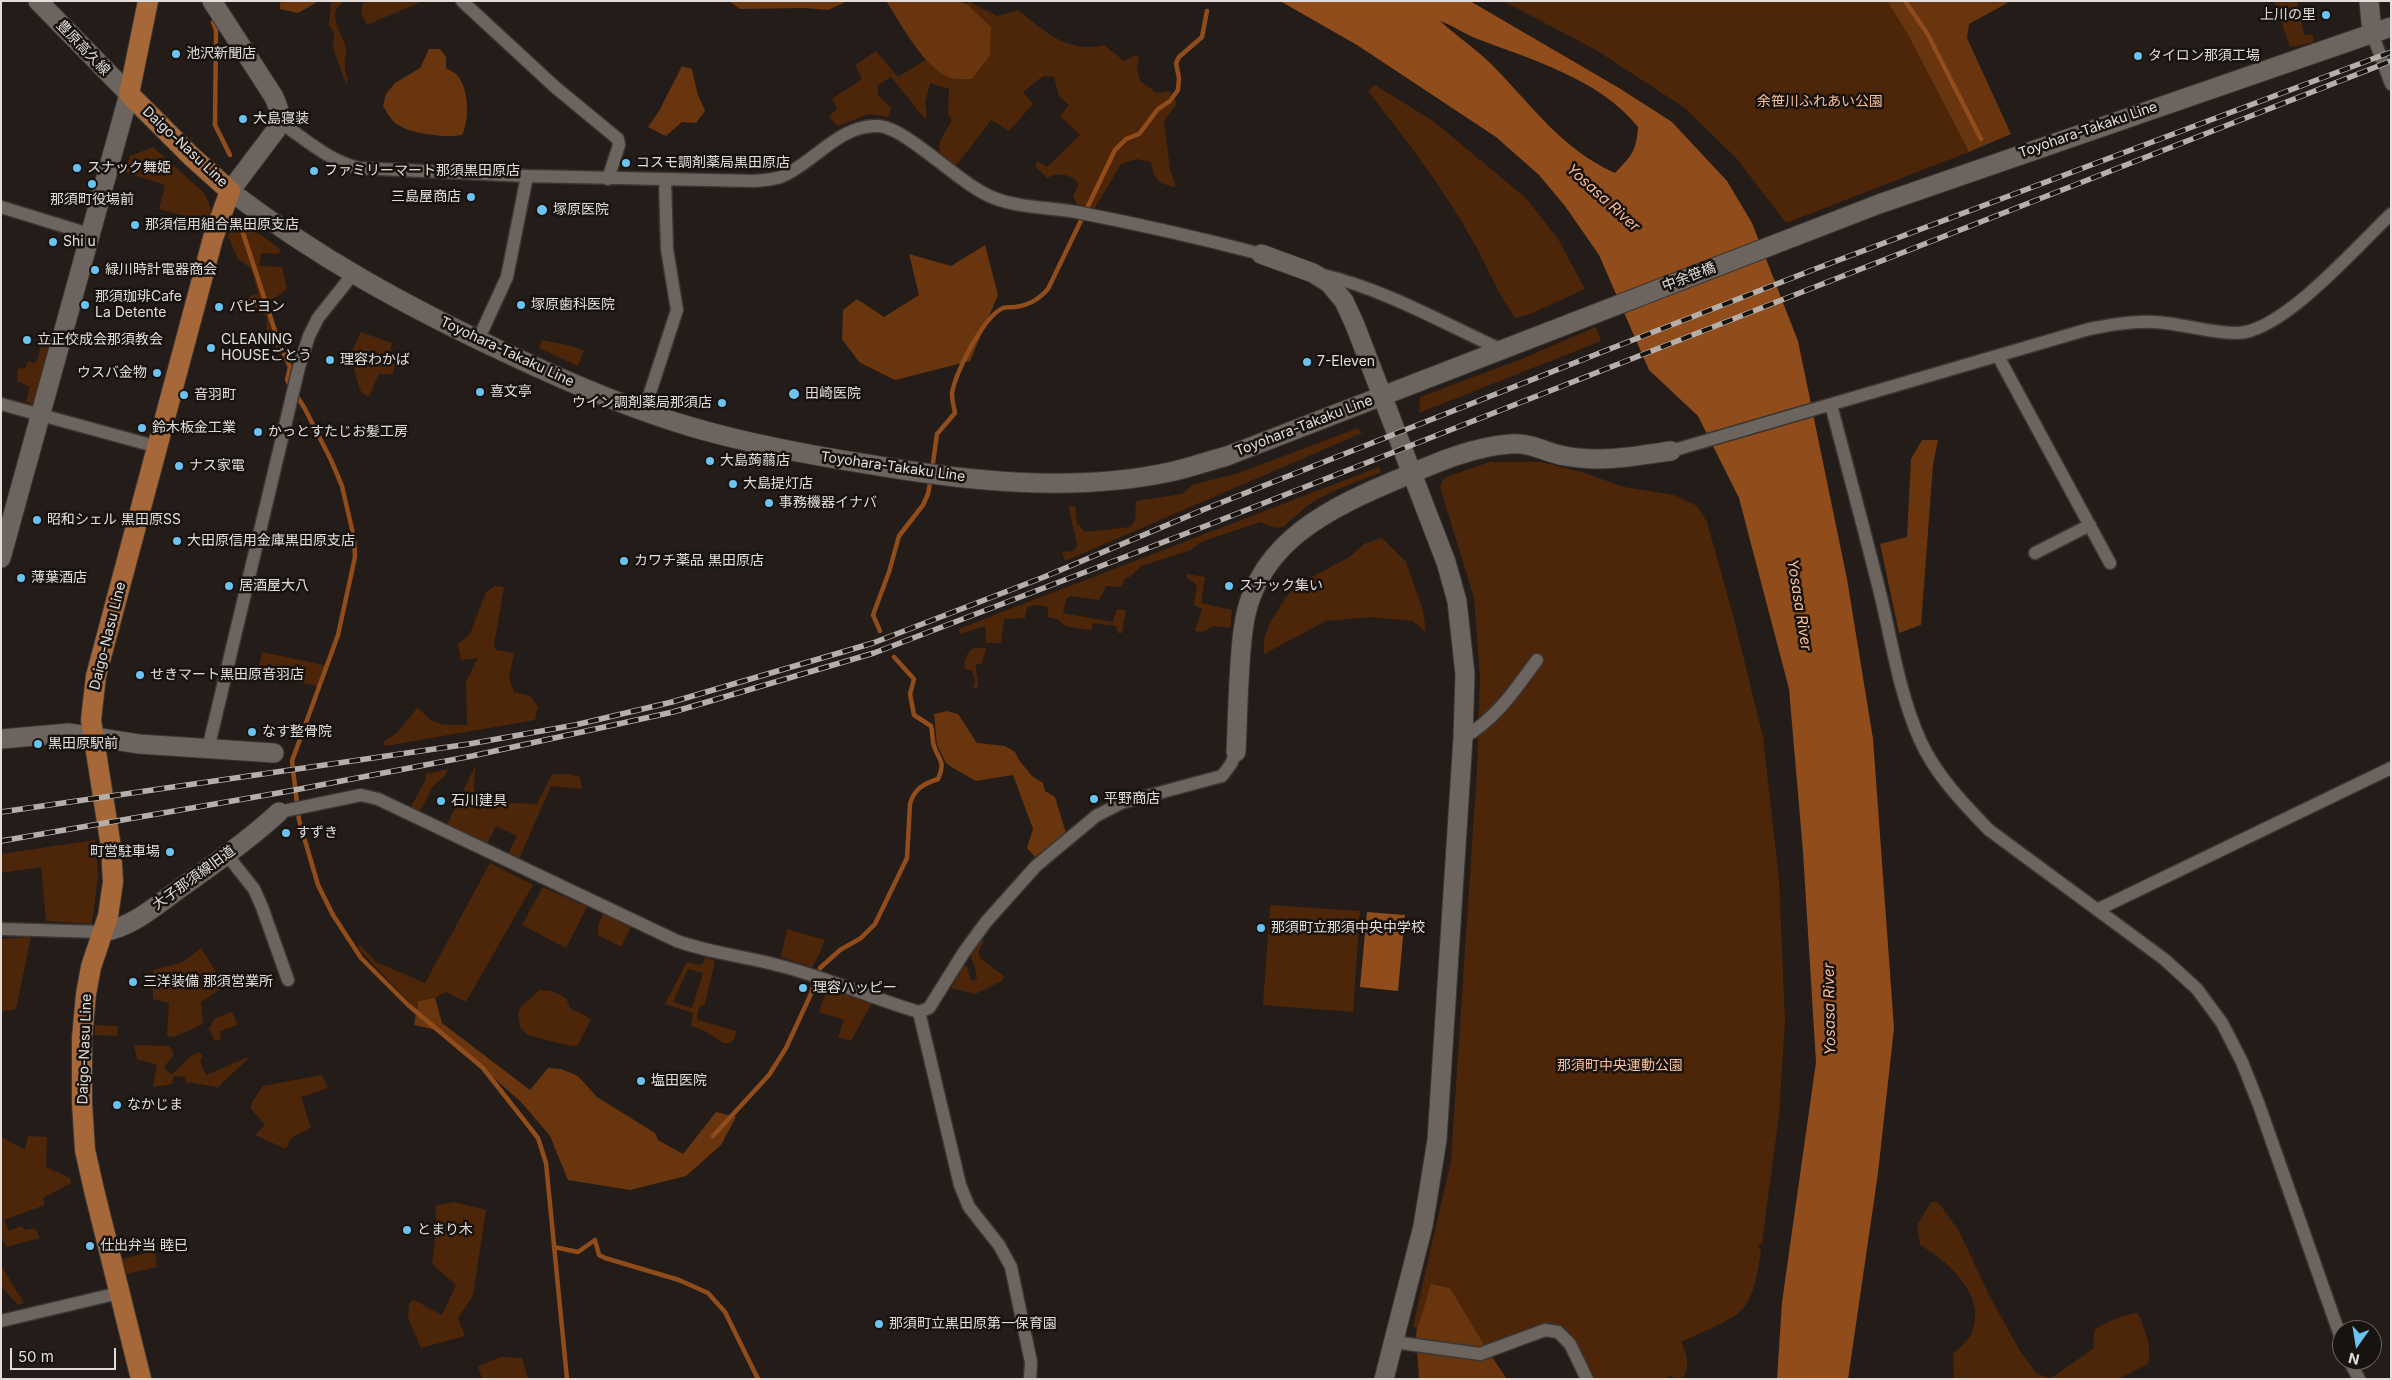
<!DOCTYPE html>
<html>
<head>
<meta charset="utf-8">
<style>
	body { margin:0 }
	#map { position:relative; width:2392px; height:1380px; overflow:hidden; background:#231c18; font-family:Inter,sans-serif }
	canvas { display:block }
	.frame { position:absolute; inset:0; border:2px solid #e2ddda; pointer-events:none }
	.north { position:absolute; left:2332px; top:1320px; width:50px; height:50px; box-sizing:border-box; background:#19130f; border:1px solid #696460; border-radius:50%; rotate:193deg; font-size:14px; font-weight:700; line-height:20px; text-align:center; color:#e2ddda }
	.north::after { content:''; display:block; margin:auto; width:18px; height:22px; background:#6ac3f1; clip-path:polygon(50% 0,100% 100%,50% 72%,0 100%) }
	.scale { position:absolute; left:10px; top:1348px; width:106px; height:22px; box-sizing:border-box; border:2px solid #e2ddda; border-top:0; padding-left:6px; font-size:15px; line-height:18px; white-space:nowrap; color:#e2ddda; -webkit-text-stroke:4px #19130f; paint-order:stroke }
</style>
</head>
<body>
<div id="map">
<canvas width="2392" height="1380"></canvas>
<div class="frame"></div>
<div class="north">N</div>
<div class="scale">50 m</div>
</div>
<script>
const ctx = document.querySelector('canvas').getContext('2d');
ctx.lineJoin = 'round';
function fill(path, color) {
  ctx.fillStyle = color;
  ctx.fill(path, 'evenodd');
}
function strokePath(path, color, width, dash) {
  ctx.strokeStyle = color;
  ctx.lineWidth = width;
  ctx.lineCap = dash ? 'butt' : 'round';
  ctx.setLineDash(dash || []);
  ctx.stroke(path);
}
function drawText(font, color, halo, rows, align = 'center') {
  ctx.font = font + ' Inter,"Noto Sans JP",sans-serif';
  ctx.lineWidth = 5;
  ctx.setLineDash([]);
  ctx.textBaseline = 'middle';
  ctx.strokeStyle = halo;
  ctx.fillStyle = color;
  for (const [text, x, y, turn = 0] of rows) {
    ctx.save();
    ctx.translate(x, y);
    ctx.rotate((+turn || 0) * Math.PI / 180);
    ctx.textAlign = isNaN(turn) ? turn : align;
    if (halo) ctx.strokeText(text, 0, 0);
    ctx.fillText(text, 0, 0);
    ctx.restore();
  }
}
fill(new Path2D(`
	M331,1H344C325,15 342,31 346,48C347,55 344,61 345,68C345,72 347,75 348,79L346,84L333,48L334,32L329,25Z
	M363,1H423L367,25L361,13Z
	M968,1L997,16L1018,10C1044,31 1068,54 1104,45L1124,61L1135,55L1139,57L1137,68L1140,81L1157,93L1169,91L1177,103L1164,121L1170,169L1176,187C1158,184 1154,180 1151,162L1136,159L1121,164L1093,211L1078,206L1073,197L1079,183C1070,174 1058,172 1047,178L1035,166L1038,161L1047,167L1080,135L1060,116L1069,105L1059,96L1054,77L1043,76L1023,92L1033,104L1009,131L991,120L955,167L939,154L940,141L952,120L948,114L949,89L930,83L925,103L927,114L925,119L891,77L878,85V95L891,108L888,117L869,114L838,126L829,117L837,108L832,99L862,79L855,65L876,51L898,77L927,59L934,68L991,27L967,4Z
	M1503,1H1887L1907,33L1969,152L1786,223L1737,159L1685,108L1596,50Z
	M2274,1H2297L2304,35L2312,34L2314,42L2290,47Z
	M1375,85L1433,121L1526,198L1558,239L1585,289L1530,314L1515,318C1499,295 1488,269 1475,245C1445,190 1406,140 1368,91Z
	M153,147L204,193L211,208L208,222L159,209L165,185L125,172L130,156Z
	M236,221L247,225L280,249L279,254L261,253L259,266L282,267L287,289L269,302C272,315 276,340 288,347L286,352L266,343L267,316L246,306L250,296L258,294L251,268L238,259L228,236L233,222Z
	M1596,327L1601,341L1419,413L1420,397L1519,360Z
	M361,332L392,343L389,361L395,364L393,374H379L369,396L362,393C355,381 356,368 350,356Z
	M44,335L51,338L33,404L26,402L30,387L17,381L18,368L25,369L28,361L35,363L37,361Z
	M542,340L572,346L584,351L578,366L539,348Z
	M1358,428L1362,433L1065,561L1062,552L1073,551L1077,546C1076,532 1070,521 1069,506H1075L1077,523L1085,532L1130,527L1135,521L1136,501L1182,494L1194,484L1239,473Z
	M1489,462H1541L1585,473L1624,487L1674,495L1697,506L1707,522L1734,619L1763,737L1779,880L1785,1021L1779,1115L1762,1243L1758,1246L1761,1250C1758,1270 1755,1301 1737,1314C1720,1326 1699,1333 1681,1342C1687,1355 1691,1367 1682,1379H1675L1671,1375L1664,1379H1589L1559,1328L1486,1348L1421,1335L1413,1326L1451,1161L1477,770L1480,676L1474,598L1440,487L1444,478Z
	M1379,467L1381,472L1331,492L1308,505L1283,527L1276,528L1260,522L1201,542L1191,550L1141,566L1130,577L1125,578L1121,587L1106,586L1099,600L1070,596L1066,599L1063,613L1113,622L1117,609L1126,610L1122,633H1118L1116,626L1093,623L1092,629L1089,630L1065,626L1059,620L1048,617V607L1035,605L1027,607L1025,618L1004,619L1001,643H986L985,626L960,634L959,629L997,614Z
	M1382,538L1406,562L1423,610L1426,632L1412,621L1371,617L1326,621L1264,654V638L1271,621L1285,598L1298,584L1348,558L1364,544Z
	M1186,574L1205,577L1201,603L1232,610L1230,628L1214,626L1202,632L1195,631L1202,609L1194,605L1197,585L1187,578Z
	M495,586L504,587L494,645L496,650L514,653L509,678L514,692L530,696L538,707L535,720L385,746L383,742L397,733L418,707C433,727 444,725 467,725L466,681L478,658L461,660L458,644L470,634L486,592Z
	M974,648H986L982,663L976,665C975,673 979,679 978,687L973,688L975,680L972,671L964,668C965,660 966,652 974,648Z
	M262,652L324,665L318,686L258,674Z
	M475,766L474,790L491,802L537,804L552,774H569L580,777L582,789L551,786L519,859L508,854L517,836L496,826L487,844L447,825Z
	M448,769L444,777L433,786L420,811L411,807L426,779L425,774Z
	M95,840L98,875L92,924L46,921L41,867L1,873V854Z
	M490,863L533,885L466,1002L446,992L435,998L418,1001L416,1010L358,948L360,945L376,962L425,983Z
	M543,887L587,907L566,948L522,925Z
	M1270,905L1360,911L1353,1012L1263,1005Z
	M603,913L631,927L621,947L598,935V926Z
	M787,929L825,940L820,953L812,967L781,957Z
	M31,937L16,1009L1,1012V939Z
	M979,940L984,941L978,952L981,959L1005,977L1002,981L975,994L951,988L963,967L967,966L971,981L977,980L975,967L970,955Z
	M201,948L225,986L201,1002L203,1024L174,1037L167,1036L169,1003L153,999V970L183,962Z
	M705,957L715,961L705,1004L699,1007L697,1017L698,1020L736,1031L735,1038L730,1043H723L705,1031L691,1026L693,1013L665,1004L687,962L699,965L703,963ZM688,969L703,973L692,1008L673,1002Z
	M828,987L872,1003L851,1041L838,1037L844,1020L819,1012Z
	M540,990L552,991L566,998L570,1008L591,1019L578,1045L571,1046L542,1039L526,1034L520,1027L518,1014L521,1006Z
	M232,1012L238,1025L220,1031L221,1039L215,1041L209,1029L215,1018Z
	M95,1025L118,1026L117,1036L95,1035Z
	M134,1045L169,1046L174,1054L164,1067L171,1075L191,1056L199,1052L203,1057L200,1061L206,1075L251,1056L218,1087L186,1082V1077L174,1076L172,1084L153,1087L157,1065L137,1059Z
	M322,1075L328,1088L301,1097L311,1128L291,1138L286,1149L255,1135L265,1125L251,1109L252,1102L263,1086Z
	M28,1136L47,1137L46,1167L70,1178L71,1183L43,1198L45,1205L4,1220L9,1231L22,1226L24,1230L35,1228L40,1238L6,1247L1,1236V1137L25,1150Z
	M454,1202L486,1210L473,1295L458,1318L465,1336L421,1348L408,1318L409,1303L414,1300L442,1315L456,1285L432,1264L437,1225L435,1206Z
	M1931,1202H1938L1959,1231L1990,1297L2020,1351L2037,1374L2051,1378L2093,1349C2094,1344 2093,1336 2094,1332C2098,1324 2130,1312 2138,1313C2144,1329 2153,1347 2148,1364L2118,1379H1954L1953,1354C1959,1348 1968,1341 1971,1334C1989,1297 1948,1261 1920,1245L1917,1225Z
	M155,1251L157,1267L126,1274L122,1259Z
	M1,1268L2,1267L24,1303L18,1305L1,1286Z
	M501,1357L522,1358L528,1379H482L478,1366Z`), '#4d2609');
fill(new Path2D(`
	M284,1H319L298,13L280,9V3Z
	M729,1H848L828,10L805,8L740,9Z
	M886,1H957L967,4L991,27L990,55L972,79C965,79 955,80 948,77C923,66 901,24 886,1Z
	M1887,1H2011L1969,24L1967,38L2011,134L1969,152L1907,33Z
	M429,49H440L446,57V68C449,70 454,72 456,74C469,86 470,121 462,135C445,138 407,134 394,122C390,118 386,111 383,106L386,94L395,83L420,68Z
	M682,66L692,69L697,92L705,111L696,123L682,122L666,136L648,127L659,111Z
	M985,245L998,295L970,361L895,380L859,362L842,339L843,310L857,299L884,317L919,295L909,254L951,266Z
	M1922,440H1938L1933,465L1921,625L1899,633L1880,544L1907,537L1911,459Z
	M947,711L958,714L977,743L1005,746L1015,752L1019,760L1032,776L1043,783L1045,791L1055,797L1066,833L1035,857L1027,848L1033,829L1013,775L976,781L953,768L946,763L937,745L934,714Z
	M435,998L442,1023L530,1090L548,1068L561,1069L578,1076L597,1097L655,1133L658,1140L683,1154L716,1112L736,1117L721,1145L686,1176L630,1190L568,1180L550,1136L521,1102L441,1031L414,1025L418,1001Z
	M1431,1284L1450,1288L1486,1348L1507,1379H1419L1416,1334Z`), '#68350f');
fill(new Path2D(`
	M1280,1H1470L1619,88L1672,122L1727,181L1752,223L1798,341L1847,579L1873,739L1894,1028L1878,1173L1848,1379H1777L1782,1302L1816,1062L1803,852L1789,689L1739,498L1698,416L1649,370L1599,255L1565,206L1539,175L1496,137L1357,45ZM1440,21C1452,25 1463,33 1475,38C1530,59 1600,79 1638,127C1636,152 1632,155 1615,173C1561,148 1536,110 1495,68C1479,51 1458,37 1440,21Z
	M1367,912L1405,915L1398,991L1360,987Z`), '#904c1a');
strokePath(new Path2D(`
	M1905,1L1927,33L1981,139
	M213,22L216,30L215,125L230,155
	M242,230L279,343L290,367L287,380L291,387
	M295,393L305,409L331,460L342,486L354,538L355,557L338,635L292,761L299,820L318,885L333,915L361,958L408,1005L483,1068L538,1138L546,1163L567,1379
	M932,470L937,434L955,413C954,407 952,400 952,394C954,374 984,316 1003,308C1006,307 1011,307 1015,307C1029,305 1038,300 1048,289L1115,150L1126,139L1139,134L1158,109L1170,101L1178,90L1179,78L1176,63L1179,57L1202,37L1207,11
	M880,631L873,615L889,572L899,536L923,505L928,494L931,477
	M713,1136L769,1075L786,1048L810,996L820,968L840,950L861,938L875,924L907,858L910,804C914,789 923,784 938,779C946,761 939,761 934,746C932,740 933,733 931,726L914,715L910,694L914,679L894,657
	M554,1247L578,1252L595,1240L599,1255L605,1258L679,1280L708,1293L725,1312L758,1379`), '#904c1a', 4.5);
const street = new Path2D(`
	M462,1L555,87L618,139L619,145L608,179
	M2372,33L2391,84
	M280,122C305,139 329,161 359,168L527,176L754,181C764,180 774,180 783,176C816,161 840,124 879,126C907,128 961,186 994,198C1020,208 1049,207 1076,212C1138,224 1200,238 1261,254
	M1,207L89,234
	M1323,275C1384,289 1443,323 1500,349
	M478,340L507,277L527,176
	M1998,356L2110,563
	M1,404L158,447
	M1831,405C1848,469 1865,533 1881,597C1892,644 1900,695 1920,740C1935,774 1963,803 1989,830L2164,959L2197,989L2222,1023L2242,1062L2259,1105L2342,1341
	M644,411L677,310L667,249L665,180
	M1671,451L2089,329C2110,325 2131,321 2153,322C2181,323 2208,333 2237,333C2282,333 2357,246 2391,214
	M2035,553L2090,525
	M1463,738C1497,718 1514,691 1537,660
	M208,749L299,367L309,336L318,318L353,274
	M279,812L361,795L378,799L677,941C710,953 744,956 777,965C826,977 871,998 919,1012L929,1008L964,952L986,922L1036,866L1096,816L1121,803L1222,776L1231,764L1236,752
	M227,855L254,889L262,907L288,980
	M2099,909L2391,768
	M1,929L103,932
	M919,1012L960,1185L969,1207L999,1245L1011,1267L1031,1362L1030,1379
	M1,1321L119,1293
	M1394,1342L1480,1354L1545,1330L1558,1332L1570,1344L1587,1379
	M2349,1360L2359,1379`);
const secondary = new Path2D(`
	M212,1L274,97C279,109 283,117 276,130L230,191C318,258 406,306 506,353C567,382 629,409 695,428C751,444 809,455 867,464C965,481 1072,493 1170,472C1189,468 1208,461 1227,456L1879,204L2391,27
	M2369,1L2372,33
	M1261,254L1313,273L1329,283L1344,301L1355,325L1446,562L1457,601L1465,674L1463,738L1437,1140L1423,1226L1384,1379
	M1,558L129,94L38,1
	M1,739L69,733L139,744L274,753
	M1236,752C1238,712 1238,671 1243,631C1252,549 1320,512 1389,483C1427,467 1468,447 1510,444C1530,442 1547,453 1565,456C1601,463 1636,456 1671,451
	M103,932C133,927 158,904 182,887C215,863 249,840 279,812`);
const primary = new Path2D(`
	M141,1379L94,1190L85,1150L82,1103V1038L86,994L91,967L108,916L113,882L111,847L91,720L96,676L213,238L230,191L191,156L129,94L148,1`);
strokePath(street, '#3b3633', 15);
strokePath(secondary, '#3b3633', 21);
strokePath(primary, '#3b3633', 22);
strokePath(street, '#6c645f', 12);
strokePath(secondary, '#6c645f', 19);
strokePath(primary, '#a66838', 20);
const rail = new Path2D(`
	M1,812L469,744L575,725L672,702L873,643L1044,577L1205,509L1602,352L1815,269L2391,52
	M1,841L284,792L472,756L673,712L874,653L1208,525L2391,61`);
strokePath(rail, '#b5afac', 5.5);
strokePath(rail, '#19130f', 4, [11]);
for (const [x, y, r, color] of [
	[2326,15,5,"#6ac3f1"],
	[176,54,5,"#6ac3f1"],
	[2138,56,5,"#6ac3f1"],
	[243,119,5,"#6ac3f1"],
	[626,163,5,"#6ac3f1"],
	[77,168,5,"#6ac3f1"],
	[314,171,5,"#6ac3f1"],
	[92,184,5,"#6ac3f1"],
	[471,197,5,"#6ac3f1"],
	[542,210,6,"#6ac3f1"],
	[135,225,5,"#6ac3f1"],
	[53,242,5,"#6ac3f1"],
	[95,270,5,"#6ac3f1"],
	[85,305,5,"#6ac3f1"],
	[521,305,5,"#6ac3f1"],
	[219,307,5,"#6ac3f1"],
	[27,340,5,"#6ac3f1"],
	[211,348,5,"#6ac3f1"],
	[330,360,5,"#6ac3f1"],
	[1307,362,5,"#6ac3f1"],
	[157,373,5,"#6ac3f1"],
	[480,392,5,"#6ac3f1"],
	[794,394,6,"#6ac3f1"],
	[184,395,5,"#6ac3f1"],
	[722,403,5,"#6ac3f1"],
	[142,428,5,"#6ac3f1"],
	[258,432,5,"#6ac3f1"],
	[710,461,5,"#6ac3f1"],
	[179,466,5,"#6ac3f1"],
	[733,484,5,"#6ac3f1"],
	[769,503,5,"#6ac3f1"],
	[37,520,5,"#6ac3f1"],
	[177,541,5,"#6ac3f1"],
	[624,561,5,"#6ac3f1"],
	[21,578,5,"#6ac3f1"],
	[229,586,5,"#6ac3f1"],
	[1229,586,5,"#6ac3f1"],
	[140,675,5,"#6ac3f1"],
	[252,732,5,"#6ac3f1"],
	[38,744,5,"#6ac3f1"],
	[1094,799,5,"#6ac3f1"],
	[441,801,5,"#6ac3f1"],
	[286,833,5,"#6ac3f1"],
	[170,852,5,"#6ac3f1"],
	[1261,928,5,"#6ac3f1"],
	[133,982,5,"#6ac3f1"],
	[803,988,5,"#6ac3f1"],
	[641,1081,5,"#6ac3f1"],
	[117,1105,5,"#6ac3f1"],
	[407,1230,5,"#6ac3f1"],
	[90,1246,5,"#6ac3f1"],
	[879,1324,5,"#6ac3f1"]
]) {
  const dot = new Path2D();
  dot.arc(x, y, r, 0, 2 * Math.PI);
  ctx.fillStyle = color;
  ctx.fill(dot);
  strokePath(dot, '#19130f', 2);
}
drawText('14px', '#e2ddda', '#19130f', [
	["上川の里",2316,15,"right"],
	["池沢新聞店",186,54],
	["タイロン那須工場",2148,56],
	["大島寝装",253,119],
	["コスモ調剤薬局黒田原店",636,163],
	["スナック舞姫",87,168],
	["ファミリーマート那須黒田原店",324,171],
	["三島屋商店",461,197,"right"],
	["那須町役場前",92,200,"center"],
	["塚原医院",553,210],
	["那須信用組合黒田原支店",145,225],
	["Shi u",63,242],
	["緑川時計電器商会",105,270],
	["那須珈琲Cafe",95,297],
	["La Detente",95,313],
	["塚原歯科医院",531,305],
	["パピヨン",229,307],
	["立正佼成会那須教会",37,340],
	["CLEANING",221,340],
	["HOUSEごとう",221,356],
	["理容わかば",340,360],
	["7-Eleven",1317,362],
	["ウスバ金物",147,373,"right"],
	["喜文亭",490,392],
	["田崎医院",805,394],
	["音羽町",194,395],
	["ウイン調剤薬局那須店",712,403,"right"],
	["鈴木板金工業",152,428],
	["かっとすたじお髪工房",268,432],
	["大島蒟蒻店",720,461],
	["ナス家電",189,466],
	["大島提灯店",743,484],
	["事務機器イナバ",779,503],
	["昭和シェル 黒田原SS",47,520],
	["大田原信用金庫黒田原支店",187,541],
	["カワチ薬品 黒田原店",634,561],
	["薄葉酒店",31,578],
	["居酒屋大八",239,586],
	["スナック集い",1239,586],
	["せきマート黒田原音羽店",150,675],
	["なす整骨院",262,732],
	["黒田原駅前",48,744],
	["平野商店",1104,799],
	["石川建具",451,801],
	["すずき",296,833],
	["町営駐車場",160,852,"right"],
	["那須町立那須中央中学校",1271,928],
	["三洋装備 那須営業所",143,982],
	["理容ハッピー",813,988],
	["塩田医院",651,1081],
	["なかじま",127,1105],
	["とまり木",417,1230],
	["仕出弁当 睦巳",100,1246],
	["那須町立黒田原第一保育園",889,1324]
], 'left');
drawText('14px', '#e2ddda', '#19130f', [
	["豊原高久線",83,48,46],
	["Toyohara-Takaku Line",2088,130,-19],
	["Daigo-Nasu Line",185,147,43],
	["中余笹橋",1689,277,-21],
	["Toyohara-Takaku Line",507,352,25],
	["Toyohara-Takaku Line",1304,426,-21],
	["Toyohara-Takaku Line",893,467,8],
	["Daigo-Nasu Line",108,636,-76],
	["大子那須線旧道",194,878,-36],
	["Daigo-Nasu Line",85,1049,-88]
]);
drawText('14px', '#f9be9a', '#19130f', [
	["余笹川ふれあい公園",1820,102],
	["那須町中央運動公園",1620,1066]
]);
drawText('italic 15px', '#f6bb97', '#19130f', [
	["Yosasa River",1603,198,42],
	["Yosasa River",1799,605,81],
	["Yosasa River",1830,1009,-91]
]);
</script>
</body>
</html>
